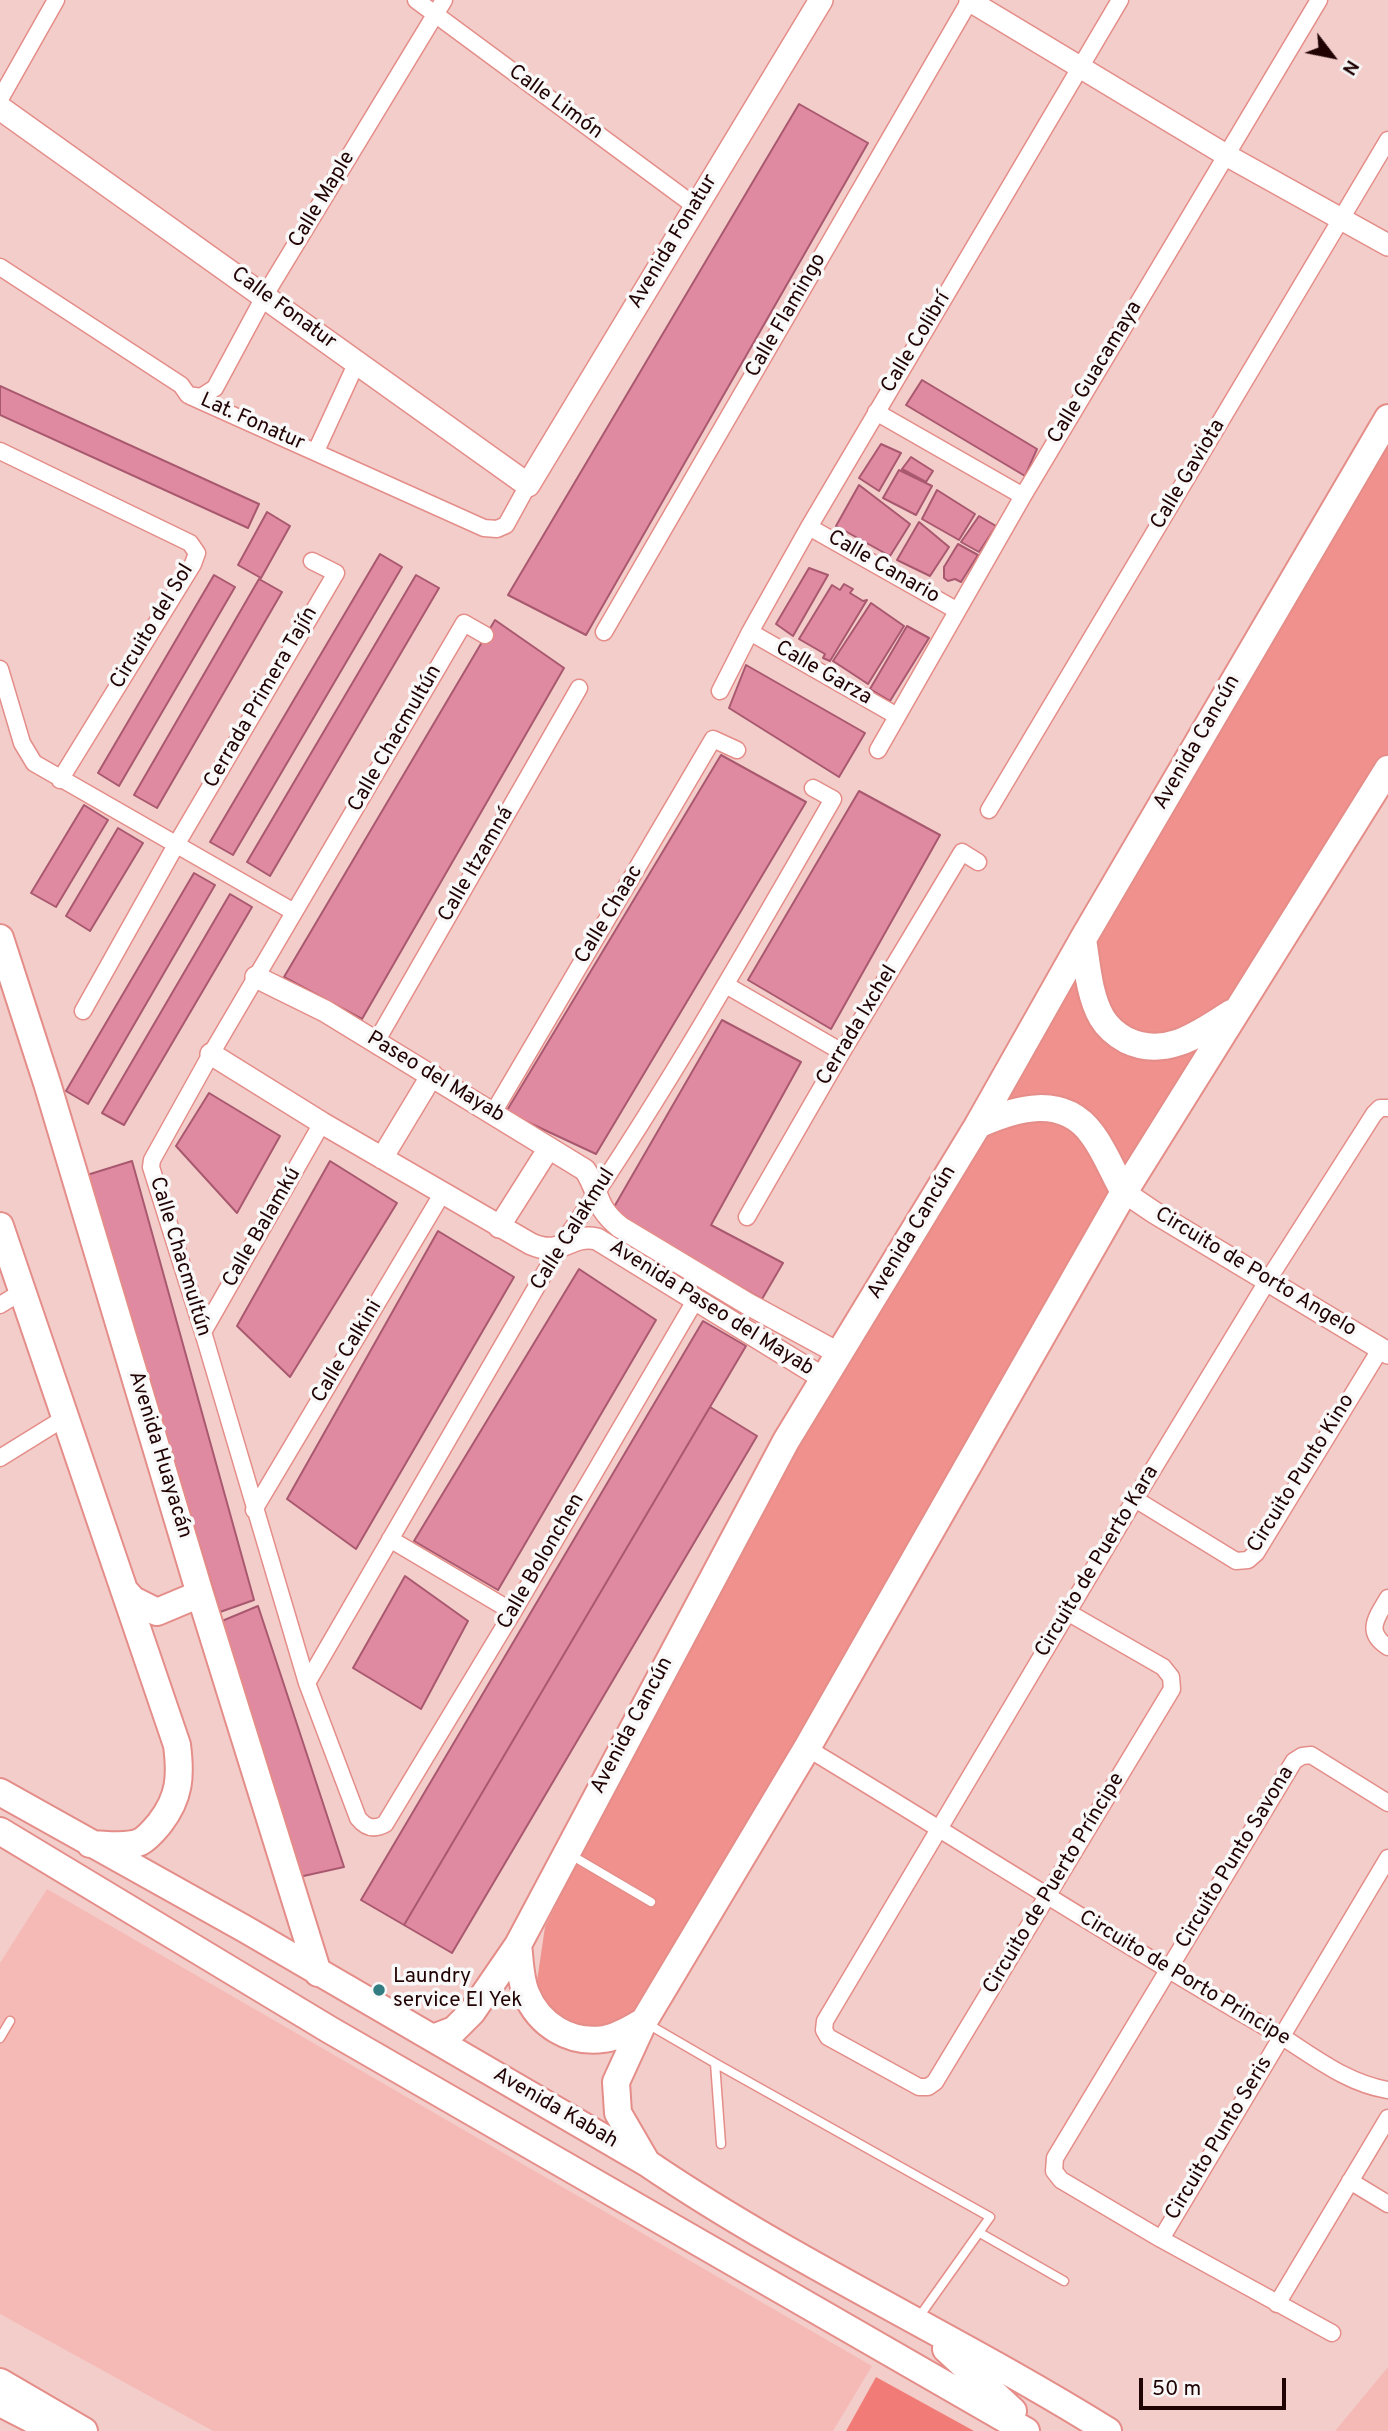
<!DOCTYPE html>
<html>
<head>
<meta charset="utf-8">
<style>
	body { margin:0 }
	#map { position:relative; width:1388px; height:2431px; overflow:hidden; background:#f3cdca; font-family:Overpass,sans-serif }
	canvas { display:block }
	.north { position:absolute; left:1297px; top:21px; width:70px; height:70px; -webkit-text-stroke:5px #f8f8f8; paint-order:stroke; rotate:122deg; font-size:19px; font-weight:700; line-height:28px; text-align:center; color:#210304 }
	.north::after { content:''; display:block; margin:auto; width:24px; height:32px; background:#210304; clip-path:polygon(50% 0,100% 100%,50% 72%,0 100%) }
	.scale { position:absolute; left:1139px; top:2378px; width:147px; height:32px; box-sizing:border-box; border:4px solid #210304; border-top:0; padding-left:9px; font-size:21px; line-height:24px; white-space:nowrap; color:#210304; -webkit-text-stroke:5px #f8f8f8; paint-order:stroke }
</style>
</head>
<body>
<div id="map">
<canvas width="1388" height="2431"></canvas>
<div class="north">N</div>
<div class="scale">50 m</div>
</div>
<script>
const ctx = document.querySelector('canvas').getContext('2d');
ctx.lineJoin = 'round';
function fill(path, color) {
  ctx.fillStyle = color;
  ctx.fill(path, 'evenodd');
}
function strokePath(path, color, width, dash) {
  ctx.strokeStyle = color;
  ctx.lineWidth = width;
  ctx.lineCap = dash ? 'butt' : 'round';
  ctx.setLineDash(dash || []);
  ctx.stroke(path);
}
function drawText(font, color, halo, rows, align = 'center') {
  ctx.font = font + ' Overpass,sans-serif';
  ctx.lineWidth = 7;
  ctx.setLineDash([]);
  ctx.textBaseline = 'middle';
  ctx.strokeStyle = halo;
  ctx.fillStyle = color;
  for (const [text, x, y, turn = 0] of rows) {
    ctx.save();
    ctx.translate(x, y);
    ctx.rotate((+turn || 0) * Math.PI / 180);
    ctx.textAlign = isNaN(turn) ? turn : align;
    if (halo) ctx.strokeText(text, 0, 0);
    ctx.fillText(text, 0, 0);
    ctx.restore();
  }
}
fill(new Path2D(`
	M47,1889L872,2366L833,2431H213L0,2314V1963Z
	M1388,2367V2431H1335Z`), '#f6bab6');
fill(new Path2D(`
	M1388,418V768L644,2021L606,2039L533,2008L545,1927L786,1441Z`), '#f0918d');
fill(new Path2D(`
	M876,2377L974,2431H846Z`), '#f17b77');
const building = new Path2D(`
	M799,104L868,143L586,635L508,595Z
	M922,380L1037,449L1025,476L906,405Z
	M0,386L259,504L248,528L0,415Z
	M881,444L901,453L879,491L859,478Z
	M911,457L933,471L926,482L902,469Z
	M899,470L932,486L916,515L883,498Z
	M859,485L910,524L890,556L836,526Z
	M937,490L975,514L959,540L922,519Z
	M267,512L290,526L261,578L238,565Z
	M979,516L996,526L979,552L961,542Z
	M919,522L949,547L930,576L897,560Z
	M958,544L978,555L961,582L955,579L948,581L944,578V567Z
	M380,554L402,567L233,855L210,842Z
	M809,568L828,575L793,636L776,624Z
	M214,575L235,587L119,786L98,773Z
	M416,575L439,588L270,876L247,862Z
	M259,579L282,592L157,808L134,795Z
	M844,584L853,589L850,593L863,601L867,600L830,661L823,658L825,654L799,639L832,585L840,590Z
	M871,603L904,626L868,684L833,661Z
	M495,620L564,668L362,1019L284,977Z
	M907,626L929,638L890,701L870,689Z
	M746,665L865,733L839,777L729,708Z
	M721,755L806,802L596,1154L506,1112Z
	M859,791L940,835L831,1029L748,980Z
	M84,805L108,820L56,907L31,893Z
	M118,828L143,843L90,931L66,916Z
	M194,873L215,885L88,1104L66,1091Z
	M230,894L252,907L124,1125L102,1113Z
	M722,1020L801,1062L711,1225L783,1263L762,1299L610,1214Z
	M209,1093L280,1136L237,1213L176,1146Z
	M132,1161L254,1600L220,1612L87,1175Z
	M330,1161L397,1203L290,1377L237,1326Z
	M438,1231L514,1277L356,1549L287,1499Z
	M579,1269L656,1320L498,1590L414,1541Z
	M703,1321L746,1346L404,1925L361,1900Z
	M710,1407L757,1436L452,1953L404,1925Z
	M405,1576L468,1621L421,1709L353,1668Z
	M258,1606L344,1867L299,1877L222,1621Z`);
fill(building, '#e08aa1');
strokePath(building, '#a9596f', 2);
const service = new Path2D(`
	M571,1855L651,1902
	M646,2023L715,2063L721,2144
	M0,2038L10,2021
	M715,2063L990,2217L919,2317
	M980,2233L1064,2281`);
const minor = new Path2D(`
	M416,0L695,206
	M0,99L56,0
	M0,267L181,385L188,395L201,397L215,388L265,295L444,0
	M190,396L484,528L497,529L506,525L528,485
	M876,412L1023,496
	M0,451L190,543L197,553L193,564L60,780
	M316,451L357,362
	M809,527L956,610
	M604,632L970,0
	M750,632L897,716
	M485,635L464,623L211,1054L152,1160L151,1167L203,1332L307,1683L358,1818C366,1828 374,1830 385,1824L513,1612L696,1299
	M0,669L22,743L34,763L294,912
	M720,691L750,632L809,527L1120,0
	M878,750L1023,496L1319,0
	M989,810L1388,140
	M726,985L842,1052
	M83,1011L176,845L336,573L312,561
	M376,1042L579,688
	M493,1113L713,739L737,750
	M747,1217L842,1052L962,852L978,862
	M0,1305L23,1291
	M203,1332L322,1123
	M0,1458L66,1417
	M1135,1499L1236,1561L1248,1560L1256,1553L1381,1348
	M254,1510L442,1194
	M390,1539L513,1612
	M1388,1598C1377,1617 1364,1632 1388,1647
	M1069,1613L1163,1667L1171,1677L1172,1689L935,2082L928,2087H919L828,2037L824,2030L825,2021L1135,1499L1268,1280L1374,1114L1380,1108H1388
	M307,1683L559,1248C659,1104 746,950 833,799L813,788
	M807,1748C951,1835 1093,1926 1238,2011C1254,2020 1269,2029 1284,2038C1317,2059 1349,2084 1388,2090
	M1350,2181L1388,2204
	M1161,2239L1388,1858
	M1277,2304L1388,2118
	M1332,2333L1161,2239L1061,2180L1054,2171L1055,2158L1294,1761L1302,1756L1311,1755L1388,1803`);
const tertiary = new Path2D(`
	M970,1L1226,155L1388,245
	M256,977L325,1011L585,1170C601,1194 593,1205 620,1227L748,1304L838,1353
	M211,1054L322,1123L531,1244C563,1258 568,1233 597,1239L823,1378
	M382,1158L432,1075
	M1124,1192L1155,1213L1388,1353
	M499,1227L549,1148`);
const secondary = new Path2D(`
	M0,108L528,485L821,0`);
const primary = new Path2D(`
	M0,938L47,1083L200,1594L318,1973
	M1083,939C1087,964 1089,996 1102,1018C1108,1028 1117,1035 1126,1040C1165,1059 1199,1034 1231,1013
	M978,1125C1016,1108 1063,1094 1092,1134C1105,1151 1113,1173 1124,1192
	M0,1226L177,1745C181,1776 180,1797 160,1823C155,1829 148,1838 140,1842C126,1848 105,1844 90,1844
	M124,1590L133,1600L157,1612L200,1594
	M0,1792L245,1929L647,2163C794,2263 957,2337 1108,2431
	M0,1831L330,2030L1026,2431
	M518,1945C520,1960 520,1979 526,1993C539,2025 570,2044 604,2039C618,2037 632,2028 644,2021
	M433,2038L454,2030L472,2012L518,1945L786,1441L978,1125L1083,939L1388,418
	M647,2163L618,2113L616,2082L644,2021L807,1748L1124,1192L1388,769
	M946,2349L1013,2411
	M0,2382L84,2431
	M0,2403L55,2431`);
strokePath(service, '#e48d89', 11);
strokePath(minor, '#e48d89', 19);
strokePath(tertiary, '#e48d89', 24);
strokePath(secondary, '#e48d89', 26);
strokePath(primary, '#e48d89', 30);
strokePath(service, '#fff', 8);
strokePath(minor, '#fff', 16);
strokePath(tertiary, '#fff', 21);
strokePath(secondary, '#fff', 23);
strokePath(primary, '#fff', 26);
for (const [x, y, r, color] of [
	[379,1990,7,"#337c82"]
]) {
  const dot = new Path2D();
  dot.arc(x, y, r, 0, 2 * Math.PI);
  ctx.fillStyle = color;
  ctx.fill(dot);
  strokePath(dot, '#f8f8f8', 2.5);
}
drawText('21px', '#210304', '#f8f8f8', [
	["Calle Limón",555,103,36],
	["Calle Maple",323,200,-59],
	["Avenida Fonatur",674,242,-59],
	["Calle Fonatur",283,309,36],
	["Calle Flamingo",787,316,-60],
	["Calle Colibrí",917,343,-59],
	["Calle Guacamaya",1096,373,-59],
	["Lat. Fonatur",252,423,24],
	["Calle Gaviota",1189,475,-59],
	["Calle Canario",883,568,30],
	["Circuito del Sol",153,627,-59],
	["Calle Garza",823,674,30],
	["Cerrada Primera Tajín",262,698,-60],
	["Calle Chacmultún",396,739,-60],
	["Avenida Cancún",1198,743,-60],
	["Calle Itzamná",477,865,-60],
	["Calle Chaac",610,915,-59],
	["Cerrada Ixchel",858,1026,-59],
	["Paseo del Mayab",435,1078,31],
	["Calle Balamkú",263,1228,-60],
	["Calle Calakmul",574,1230,-58],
	["Avenida Cancún",913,1233,-59],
	["Calle Chacmultún",179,1257,73],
	["Circuito de Porto Angelo",1255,1273,31],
	["Avenida Paseo del Mayab",711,1309,32],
	["Calle Calkini",348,1352,-59],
	["Avenida Huayacán",159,1455,73],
	["Circuito Punto Kino",1302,1474,-58],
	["Calle Bolonchen",542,1562,-60],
	["Circuito de Puerto Kara",1098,1562,-59],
	["Avenida Cancún",633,1726,-62],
	["Circuito Punto Savona",1236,1858,-59],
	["Circuito de Puerto Príncipe",1055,1884,-59],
	["Circuito de Porto Principe",1184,1979,31],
	["Avenida Kabah",555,2109,30],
	["Circuito Punto Seris",1220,2139,-59]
]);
drawText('21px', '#210304', '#f8f8f8', [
	["Laundry",393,1978],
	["service El Yek",393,2002]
], 'left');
</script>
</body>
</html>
